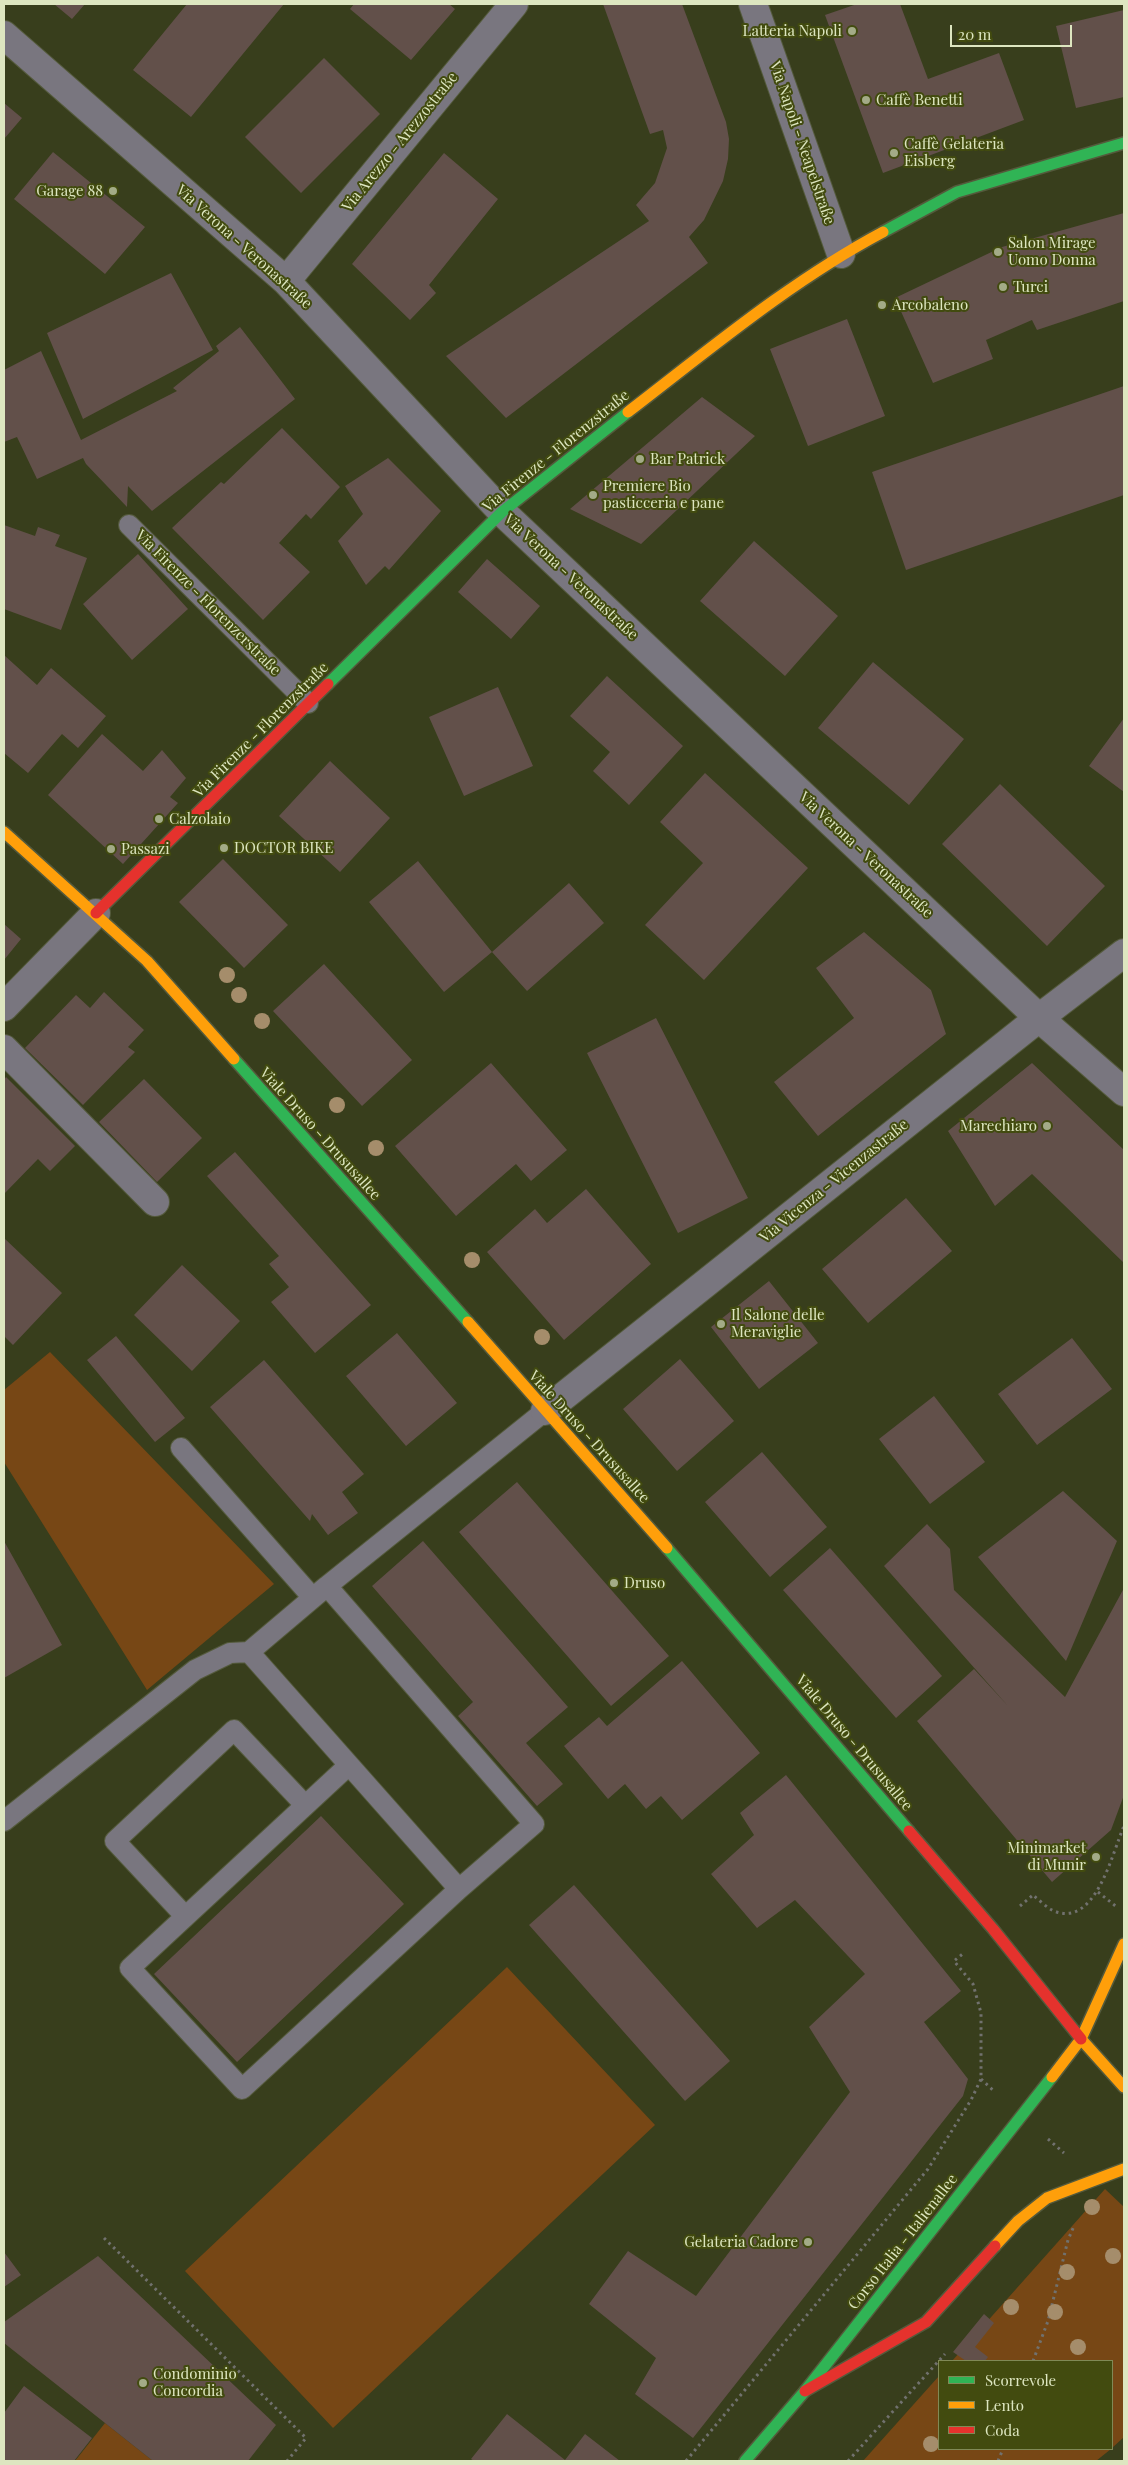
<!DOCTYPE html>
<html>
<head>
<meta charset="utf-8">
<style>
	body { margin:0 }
	#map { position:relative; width:1128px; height:2465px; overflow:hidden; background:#383e1c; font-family:"Playfair Display",serif }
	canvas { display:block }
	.frame { position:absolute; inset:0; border:5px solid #dde6c0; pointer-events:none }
	.legend { position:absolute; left:938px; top:2360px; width:175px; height:90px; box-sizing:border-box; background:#424b0f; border:1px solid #808956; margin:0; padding:6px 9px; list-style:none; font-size:15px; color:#dde6c0 }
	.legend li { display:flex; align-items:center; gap:10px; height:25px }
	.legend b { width:25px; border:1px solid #808956 }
	.scale { position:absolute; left:950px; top:25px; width:122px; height:22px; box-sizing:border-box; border:2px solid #dde6c0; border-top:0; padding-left:6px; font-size:15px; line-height:18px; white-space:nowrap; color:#dde6c0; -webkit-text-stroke:4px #424b0f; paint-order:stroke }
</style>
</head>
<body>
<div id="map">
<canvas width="1128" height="2465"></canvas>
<div class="frame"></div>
<ul class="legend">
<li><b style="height:6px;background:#30b455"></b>Scorrevole</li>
<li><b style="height:6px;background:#ff9f0a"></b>Lento</li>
<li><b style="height:6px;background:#e5322d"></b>Coda</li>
</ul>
<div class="scale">20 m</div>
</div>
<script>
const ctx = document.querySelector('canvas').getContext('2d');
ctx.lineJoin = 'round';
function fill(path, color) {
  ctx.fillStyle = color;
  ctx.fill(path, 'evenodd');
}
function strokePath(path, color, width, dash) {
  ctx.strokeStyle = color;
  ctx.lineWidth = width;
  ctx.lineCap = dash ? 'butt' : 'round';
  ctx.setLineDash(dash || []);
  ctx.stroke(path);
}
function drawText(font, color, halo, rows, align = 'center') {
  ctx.font = font + ' "Playfair Display",serif';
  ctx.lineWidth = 4;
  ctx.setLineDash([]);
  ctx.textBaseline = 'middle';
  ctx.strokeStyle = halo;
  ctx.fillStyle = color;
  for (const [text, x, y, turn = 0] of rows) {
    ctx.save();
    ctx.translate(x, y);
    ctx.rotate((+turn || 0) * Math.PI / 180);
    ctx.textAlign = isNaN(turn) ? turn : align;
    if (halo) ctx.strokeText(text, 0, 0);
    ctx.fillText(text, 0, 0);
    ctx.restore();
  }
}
fill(new Path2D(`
	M50,1352L274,1584L147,1690L4,1462V1390Z
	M507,1967L655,2125L333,2428L185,2271Z
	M1105,2189L1124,2207V2437L1112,2448V2361H952Z
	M939,2376V2449H1111L1096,2461H863Z
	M105,2423L153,2461H75Z`), '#774715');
fill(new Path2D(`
	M54,4H85L72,19Z
	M187,4H284L191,117L133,70Z
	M354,4H449L455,9L411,60L350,9Z
	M603,4H682L726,122L729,139L728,159L723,181L704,220L689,237L708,263L506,418L446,356L649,221L636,205L655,183L667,148L663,130L650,134Z
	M857,4H900L928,79L999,53L1024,120L883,173L825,15Z
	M1124,10V97L1076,108L1056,26Z
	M324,58L380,114L301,193L245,137Z
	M4,103L22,118L4,139Z
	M53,152L145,227L105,274L14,199Z
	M444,153L498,199L429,285L436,293L410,320L352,264Z
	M1124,213V301L1037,330L1032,320L986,340L993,359L933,383L895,298L1002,247Z
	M171,273L213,350L83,419L47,333Z
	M847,319L885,416L808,446L770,349Z
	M240,327L295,399L152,511L128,486L127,507L86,464L83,458L37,479L17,437L4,442V370L41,351L81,440L177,391L173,388L219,351L216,346Z
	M1124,386V495L906,570L872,472Z
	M702,397L755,436L641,544L570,509Z
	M282,428L340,487L311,519L306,514L279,543L310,572L263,620L172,528L221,482L224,484Z
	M388,458L441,511L389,570L385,566L366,585L338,541L363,514L345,486Z
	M4,525L35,536L38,527L60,535L55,546L87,558L61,630L4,609Z
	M754,541L838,616L785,676L700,601Z
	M138,554L188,609L132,660L83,604Z
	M487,559L540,606L511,639L458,592Z
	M4,655L37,685L51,668L106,716L78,748L62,734L28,773L4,753Z
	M873,662L964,739L909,805L818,728Z
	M607,676L683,746L629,805L593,771L610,752L570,716Z
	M498,687L533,766L464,796L429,717Z
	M1124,718V792L1089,766Z
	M102,734L143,771L162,750L186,778L170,797L178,803L123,864L48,795Z
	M330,761L390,818L340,872L279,816Z
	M705,773L808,868L704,980L645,925L703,863L660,822Z
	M1000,784L1105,886L1047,946L942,844Z
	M223,859L288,925L244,968L179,902Z
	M418,861L492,952L444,992L369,902Z
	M569,883L604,923L527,991L492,952Z
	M4,924L21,939L4,960Z
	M864,932L931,990L946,1034L818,1136L774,1082L854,1018L816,968Z
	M324,964L412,1060L362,1106L273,1011Z
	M104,992L144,1030L128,1047L135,1052L83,1105L25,1048L76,995L90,1008Z
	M656,1018L748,1198L678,1233L587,1053Z
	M491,1063L567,1150L531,1181L516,1164L456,1216L395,1146Z
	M1032,1063L1124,1150V1263L1032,1174L995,1206L948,1131Z
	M6,1077L75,1146L50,1171L38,1159L4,1194V1080Z
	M144,1079L202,1138L157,1182L99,1122Z
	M235,1152L371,1305L315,1353L271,1302L289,1287L269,1264L279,1256L207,1176Z
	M586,1189L651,1264L564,1340L487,1252L535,1209L547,1223Z
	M906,1198L952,1251L868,1323L822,1269Z
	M4,1238L62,1293L13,1345L4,1336Z
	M182,1265L240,1321L192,1371L134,1315Z
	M769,1281L818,1343L759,1389L711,1327Z
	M397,1333L457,1403L406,1446L346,1376Z
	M116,1336L185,1418L155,1442L87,1360Z
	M1072,1338L1112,1389L1037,1445L998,1394Z
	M680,1359L734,1421L677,1471L623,1409Z
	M264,1360L364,1474L342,1492L358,1513L328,1535L312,1514L310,1521L210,1407Z
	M934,1396L985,1462L930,1504L879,1439Z
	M762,1452L827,1527L770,1577L705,1502Z
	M517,1482L669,1656L611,1706L459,1532Z
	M1063,1491L1117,1541L1066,1661L978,1557Z
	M927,1524L950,1549L954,1590L1065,1697L1124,1588V1795L1111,1830L1052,1882L917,1721L974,1669L1008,1706L884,1566Z
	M4,1541L62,1645L4,1678Z
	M423,1541L568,1707L526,1743L563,1784L537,1806L458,1716L473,1702L372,1586Z
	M830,1548L942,1676L896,1718L783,1590Z
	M682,1661L760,1753L682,1820L661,1796L646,1809L625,1784L608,1799L564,1746L599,1717L607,1726Z
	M786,1775L961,1991L924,2022L968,2079L963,2096L693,2438L635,2394L656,2358L589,2304L628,2251L696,2296L850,2092L809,2027L865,1974L795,1900L757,1928L711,1874L754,1835L740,1813Z
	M321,1816L404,1904L237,2062L154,1974Z
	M574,1885L730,2061L685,2101L529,1925Z
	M4,2252L21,2275L4,2287Z
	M98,2256L276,2425L248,2461H153L4,2343V2322Z
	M984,2314L994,2323L975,2347L988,2357L985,2361H966L953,2352Z
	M24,2386L92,2438L74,2461H4V2413Z
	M507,2414L565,2460L585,2434L620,2461H474L471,2459Z`), '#62504a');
const lane = new Path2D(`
	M129,525L308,703
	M181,1448L313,1598
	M327,1586L534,1824L459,1889L249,1652L327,1586L545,1411
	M349,1765L130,1968L242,2089L459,1889
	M4,1821L195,1670L230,1653L249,1652
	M185,1916L115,1841L234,1730L305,1805`);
const street = new Path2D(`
	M753,4L841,254
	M4,35L286,281L502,512L1039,1018L1124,1092
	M286,281L514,4
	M4,1007L96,913
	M4,1049L155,1202
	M545,1411L1039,1018L1124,953`);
const fast = new Path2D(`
	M883,232L957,192L1124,143
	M328,684L502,512L628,412
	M234,1059L468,1322
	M667,1548L909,1831
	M745,2461L805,2391L1052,2077`);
const slow = new Path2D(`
	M628,412C710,349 791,281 883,232
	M4,832L147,961L234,1059
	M468,1322L667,1548
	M1081,2039L1124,2087
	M1052,2077L1081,2039L1124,1944
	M995,2246L1018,2221L1047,2198L1124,2169`);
const jam = new Path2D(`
	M96,913L328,684
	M909,1831L993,1929L1081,2039
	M805,2391L926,2322L995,2246`);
strokePath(lane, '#545a3c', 22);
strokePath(street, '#545a3c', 30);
strokePath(fast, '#545a3c', 14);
strokePath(slow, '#545a3c', 14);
strokePath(jam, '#545a3c', 14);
strokePath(new Path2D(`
	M1098,1892L1118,1908
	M1020,1906L1033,1895C1039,1900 1047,1908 1054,1911C1096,1928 1112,1853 1124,1826
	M981,2079L995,2092
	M1048,2139L1064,2153
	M104,2238L306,2438L287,2461
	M1033,2361L1048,2321L1068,2240L1074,2226
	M686,2461L928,2169L971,2100L981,2079V2013L973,1984L954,1961L965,1952
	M848,2461L945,2354
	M998,2461L1003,2449`), '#71716e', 3, [2.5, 4]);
strokePath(lane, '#79767f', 20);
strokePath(street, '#79767f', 28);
strokePath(fast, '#30b455', 11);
strokePath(slow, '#ff9f0a', 11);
strokePath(jam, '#e5322d', 11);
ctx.fillStyle = '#a58d6b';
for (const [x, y] of [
	[227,975],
	[239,995],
	[262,1021],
	[337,1105],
	[376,1148],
	[472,1260],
	[542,1337],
	[1092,2207],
	[1113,2256],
	[1067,2272],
	[1011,2307],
	[1055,2312],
	[1078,2347],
	[931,2444]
]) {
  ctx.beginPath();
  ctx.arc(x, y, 8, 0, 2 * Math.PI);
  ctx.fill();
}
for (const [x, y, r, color] of [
	[852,31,5,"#a3ab87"],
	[866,100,5,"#a3ab87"],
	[894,153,5,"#a3ab87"],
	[113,191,5,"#a3ab87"],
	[998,252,5,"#a3ab87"],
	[1003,287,5,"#a3ab87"],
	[882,305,5,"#a3ab87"],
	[640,459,5,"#a3ab87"],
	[593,495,5,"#a3ab87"],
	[159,819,5,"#a3ab87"],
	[224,848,5,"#a3ab87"],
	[111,849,5,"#a3ab87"],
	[1047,1126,5,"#a3ab87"],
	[721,1324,5,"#a3ab87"],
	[614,1583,5,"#a3ab87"],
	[1096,1857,5,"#a3ab87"],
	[808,2242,5,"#a3ab87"],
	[143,2383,5,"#a3ab87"]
]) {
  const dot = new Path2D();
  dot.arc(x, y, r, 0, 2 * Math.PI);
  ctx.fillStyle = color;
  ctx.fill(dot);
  strokePath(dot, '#424b0f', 2);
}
drawText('15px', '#dde6c0', '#424b0f', [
	["Latteria Napoli",842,31,"right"],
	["Caffè Benetti",876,100],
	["Caffè Gelateria",904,144],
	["Eisberg",904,161],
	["Garage 88",103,191,"right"],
	["Salon Mirage",1008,243],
	["Uomo Donna",1008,260],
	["Turci",1013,287],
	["Arcobaleno",892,305],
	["Bar Patrick",650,459],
	["Premiere Bio",603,486],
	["pasticceria e pane",603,503],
	["Calzolaio",169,819],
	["DOCTOR BIKE",234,848],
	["Passazi",121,849],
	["Marechiaro",1037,1126,"right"],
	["Il Salone delle",731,1315],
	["Meraviglie",731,1332],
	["Druso",624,1583],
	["Minimarket",1086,1848,"right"],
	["di Munir",1086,1865,"right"],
	["Gelateria Cadore",798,2242,"right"],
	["Condominio",153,2374],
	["Concordia",153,2391]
], 'left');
drawText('15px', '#dde6c0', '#424b0f', [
	["Via Arezzo - Arezzostraße",400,142,-51],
	["Via Napoli - Neapelstraße",802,143,71],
	["Via Verona - Veronastraße",244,247,42],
	["Via Firenze - Florenzstraße",556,451,-39],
	["Via Verona - Veronastraße",571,577,43],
	["Via Firenze - Florenzerstraße",208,603,45],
	["Via Firenze - Florenzstraße",261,730,-45],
	["Via Verona - Veronastraße",866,855,43],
	["Viale Druso - Drususallee",320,1134,48],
	["Via Vicenza - Vicenzastraße",834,1181,-39],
	["Viale Druso - Drususallee",589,1437,48],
	["Viale Druso - Drususallee",854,1743,50],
	["Corso Italia - Italienallee",903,2242,-52]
]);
</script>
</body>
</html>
